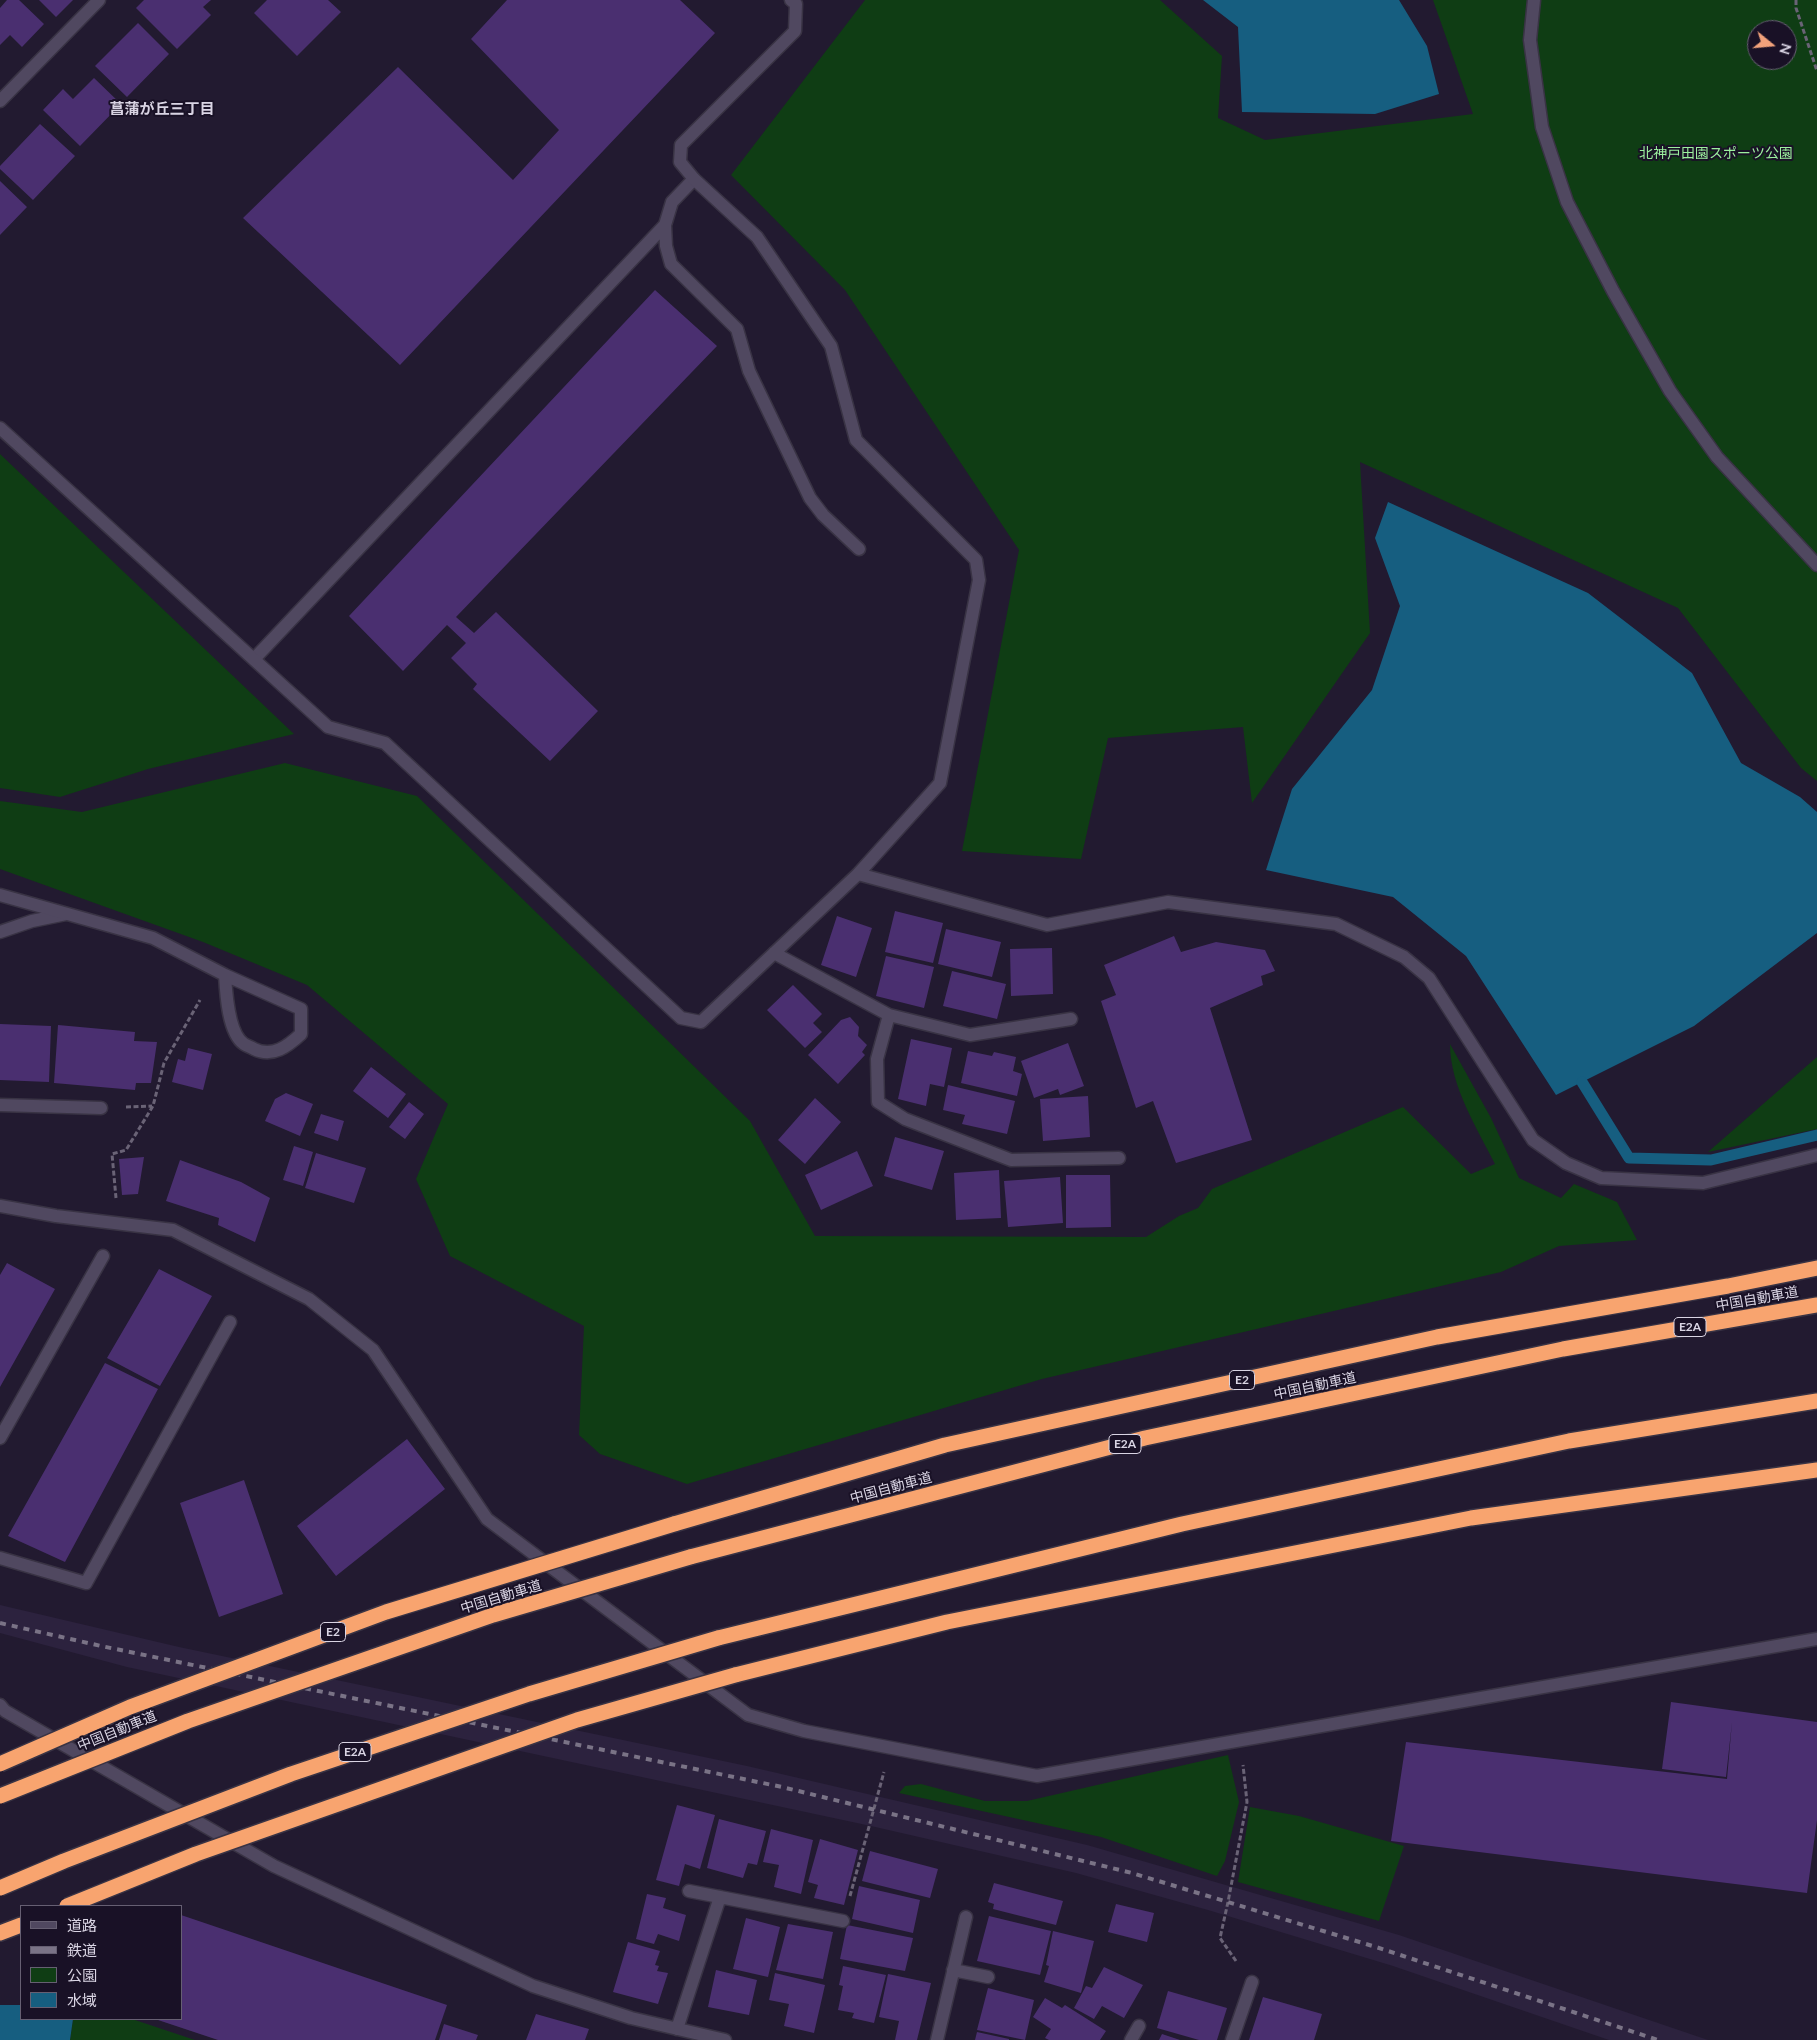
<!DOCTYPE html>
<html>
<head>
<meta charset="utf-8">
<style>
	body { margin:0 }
	#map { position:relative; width:1817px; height:2040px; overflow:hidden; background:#221a30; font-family:Lato,"Noto Sans JP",sans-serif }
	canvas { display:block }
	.legend { position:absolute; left:20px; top:1905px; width:162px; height:115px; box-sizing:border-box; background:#191126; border:1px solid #665f72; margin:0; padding:6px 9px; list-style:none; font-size:15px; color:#d9d4e3 }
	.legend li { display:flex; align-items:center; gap:10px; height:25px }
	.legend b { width:25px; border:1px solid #665f72 }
	.north { position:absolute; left:1747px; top:20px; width:50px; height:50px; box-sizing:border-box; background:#191126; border:1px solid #665f72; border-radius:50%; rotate:107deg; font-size:14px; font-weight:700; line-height:20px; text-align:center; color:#d9d4e3 }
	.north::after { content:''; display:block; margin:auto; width:18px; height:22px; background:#f1a27b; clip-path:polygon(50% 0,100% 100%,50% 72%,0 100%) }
</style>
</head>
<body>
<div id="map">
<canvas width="1817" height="2040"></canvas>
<ul class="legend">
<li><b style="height:6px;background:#504860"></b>道路</li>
<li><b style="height:6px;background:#7a7386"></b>鉄道</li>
<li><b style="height:14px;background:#0f3d14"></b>公園</li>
<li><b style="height:14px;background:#165e80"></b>水域</li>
</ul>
<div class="north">N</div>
</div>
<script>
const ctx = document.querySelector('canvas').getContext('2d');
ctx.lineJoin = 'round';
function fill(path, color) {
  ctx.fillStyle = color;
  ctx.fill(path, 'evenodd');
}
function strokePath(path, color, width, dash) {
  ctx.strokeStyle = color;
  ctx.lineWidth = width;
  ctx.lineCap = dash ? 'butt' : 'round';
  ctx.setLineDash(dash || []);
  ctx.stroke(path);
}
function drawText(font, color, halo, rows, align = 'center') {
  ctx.font = font + ' Lato,"Noto Sans JP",sans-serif';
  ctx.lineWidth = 4;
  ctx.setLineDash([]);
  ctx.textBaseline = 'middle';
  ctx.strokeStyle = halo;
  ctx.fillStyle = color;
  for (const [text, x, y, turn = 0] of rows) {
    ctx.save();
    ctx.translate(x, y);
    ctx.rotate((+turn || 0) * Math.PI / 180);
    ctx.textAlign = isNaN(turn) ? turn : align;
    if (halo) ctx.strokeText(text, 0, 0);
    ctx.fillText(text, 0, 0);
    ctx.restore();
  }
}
fill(new Path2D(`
	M0,1605L179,1647L747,1766L1087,1845L1399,1935L1708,2040H1609L1393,1966L1208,1910L1076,1873L871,1826L127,1667L0,1633Z`), '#2c223e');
fill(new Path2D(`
	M865,0H1160L1222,56L1218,118L1265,140L1473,114L1433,0H1817V781L1801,768L1678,608L1360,462L1370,633L1252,803L1243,727L1108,738L1081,859L962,851L1019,550L845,290L731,175ZM1757,30H1787V60H1757Z
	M0,454L294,734L148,769L60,797L0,788Z
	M285,763L417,796L750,1121L815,1236L1146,1237L1179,1216L1198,1208L1212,1189L1403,1107L1471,1174L1495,1164C1477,1128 1450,1086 1450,1044L1491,1118L1519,1178L1561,1198L1574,1184L1617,1202L1637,1240L1559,1246L1501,1272L1042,1379L687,1484L600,1454L579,1435L584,1326L450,1256L416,1179L448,1104L307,985L203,942L0,869V801L82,812Z
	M1817,1057V1129L1708,1152Z
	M1228,1755L1239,1802L1225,1861L1217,1876L1101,1837L899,1793L905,1786L921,1784L985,1801H1027Z
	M1250,1807L1299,1816L1404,1846L1379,1921L1238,1882Z
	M73,2019H132L195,2040H70Z`), '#0f3d14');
fill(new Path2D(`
	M1203,0H1399L1427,46L1439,94L1375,114L1242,112L1238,27Z
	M1388,502L1588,593L1692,673L1741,763L1800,797L1817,812V933L1694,1026L1556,1095L1466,956L1393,897L1266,870L1292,789L1372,690L1400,606L1375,538Z
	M0,2005H21V2019H73L70,2040H0Z`), '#165e80');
strokePath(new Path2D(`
	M1582,1082L1629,1158L1711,1160L1817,1135`), '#165e80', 11);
fill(new Path2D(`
	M7,0H19L44,24L22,47L10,35L0,45V8Z
	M39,0H73L56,17Z
	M144,0H211L203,7L211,15L177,49L136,8Z
	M267,0H328L341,12L297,56L254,13Z
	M507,0H680L715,33L400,365L243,218L398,67L513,180L559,130L471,39Z
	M138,23L169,54L127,97L95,66Z
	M94,78L121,104L80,146L43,110L63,89L73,99Z
	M40,124L75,156L33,200L0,169V166Z
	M0,181L27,207L0,235Z
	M655,290L717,346L456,617L474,633L496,612L598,711L550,761L473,689L477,684L451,658L466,643L447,625L403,671L349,616Z
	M895,911L943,923L933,963L885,952Z
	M837,916L872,928L856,977L821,965Z
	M946,929L1001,942L992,977L938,964Z
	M1174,936L1181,952L1216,942L1265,950L1275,971L1261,976L1263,985L1210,1008L1252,1140L1176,1163L1153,1101L1136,1108L1101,1001L1116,995L1104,965Z
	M1052,948L1053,994L1011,996L1010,949Z
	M886,956L934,967L924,1008L876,996Z
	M952,971L1006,984L997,1019L943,1006Z
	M793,985L822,1014L813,1023L822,1032L805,1048L767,1010Z
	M850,1017L859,1027L858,1036L867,1045L862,1052L865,1055L838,1084L808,1055L841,1020Z
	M0,1024L51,1026L49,1082L0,1080Z
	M58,1025L135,1032L134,1041L157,1042L151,1083H136L135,1090L54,1083Z
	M911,1039L952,1048L944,1087L930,1084L926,1106L898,1099Z
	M1068,1043L1084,1086L1060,1095L1058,1089L1034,1098L1021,1061Z
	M188,1048L212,1054L203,1090L172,1082L178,1059L185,1061Z
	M968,1051L992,1056L994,1052L1016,1057L1013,1071L1022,1074L1017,1096L961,1083Z
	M371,1067L406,1094L388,1118L353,1091Z
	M948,1085L1015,1101L1007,1134L962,1124L965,1115L943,1110Z
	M286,1093L313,1104L300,1136L265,1121L275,1099Z
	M1088,1096L1090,1137L1043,1141L1040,1099Z
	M815,1098L841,1122L805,1164L778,1140Z
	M409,1102L424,1114L405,1139L389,1127Z
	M321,1114L344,1121L338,1141L314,1133Z
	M895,1137L944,1151L932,1190L884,1176Z
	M294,1146L313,1152L303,1186L283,1180Z
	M857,1151L873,1186L821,1210L805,1175Z
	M316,1153L366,1168L354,1203L305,1188Z
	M144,1157L138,1194L122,1195L119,1159Z
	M180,1160L241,1182L270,1198L255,1242L218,1225L219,1218L166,1201Z
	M999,1170L1001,1218L956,1220L954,1173Z
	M1066,1175H1110L1111,1227L1066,1228Z
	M1060,1177L1063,1223L1008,1227L1004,1181Z
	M7,1263L55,1289L0,1387V1275Z
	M159,1269L212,1296L160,1386L107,1358Z
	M105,1363L158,1389L65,1562L8,1536Z
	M407,1439L445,1489L336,1576L297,1526Z
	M244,1480L283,1594L219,1617L180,1503Z
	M1671,1702L1817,1722V1820L1807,1893L1391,1841L1406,1742L1727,1779L1732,1722L1726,1777L1662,1769Z
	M677,1805L715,1815L700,1869L685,1864L679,1886L656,1880Z
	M719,1819L766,1831L757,1865L748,1863L743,1878L707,1868Z
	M771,1829L813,1840L801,1894L774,1887L779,1865L763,1862Z
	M820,1839L858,1850L844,1905L814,1898L818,1885L808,1882Z
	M870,1851L938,1869L930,1898L862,1881Z
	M994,1883L1063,1901L1056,1925L993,1909L994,1904L988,1902Z
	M859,1886L920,1900L913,1933L852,1919Z
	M647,1894L666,1898L663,1908L686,1915L679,1941L658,1934L654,1944L636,1939Z
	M1116,1904L1154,1913L1147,1942L1108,1932Z
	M181,1915L447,2005L435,2040H218L155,2019H181Z
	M989,1916L1051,1931L1040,1975L977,1961Z
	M746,1918L780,1927L768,1977L733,1969Z
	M788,1924L833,1932L823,1979L776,1970Z
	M847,1925L913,1938L905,1971L840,1959Z
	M1053,1931L1094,1941L1081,1993L1044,1982L1049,1966L1046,1965Z
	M628,1942L660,1951L655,1965L659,1966L657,1971L668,1973L658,2004L613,1992Z
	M843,1966L886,1975L874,2023L852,2018L854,2013L838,2010L843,1986L839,1985Z
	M1104,1967L1143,1985L1124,2018L1102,2006L1094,2019L1074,2008L1086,1986L1092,1988Z
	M716,1970L757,1980L749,2015L708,2007Z
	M775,1973L825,1985L814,2033L784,2026L789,2004L769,2000Z
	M888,1974L931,1983L917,2040H895L899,2021L879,2017Z
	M988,1988L1034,2000L1025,2040L977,2030Z
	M1168,1991L1227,2008L1217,2040H1199L1157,2028Z
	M1263,1997L1322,2014L1314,2040H1249Z
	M1045,1998L1062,2008L1065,2005L1106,2031L1100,2040H1049L1045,2038L1051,2029L1033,2017Z
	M536,2014L589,2029L585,2040H526Z
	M444,2024L478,2035L476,2040H439Z
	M977,2032L1009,2039V2040H975Z
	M1162,2034L1180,2040H1159Z`), '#4a2f70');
const lane = new Path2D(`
	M694,179L672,202L665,225L666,246L671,264L737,329L749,371L810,498L823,515L859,549
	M254,659L665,225
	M0,932L32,921L66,914
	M0,1438L103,1256
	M0,1558L86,1583L230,1322
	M1232,2040L1252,1982`);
const street = new Path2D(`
	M1534,0L1530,40L1542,127L1567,202L1613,291L1670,391L1717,457L1817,565
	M0,101L99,0
	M0,428L328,727L385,743L681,1018L701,1022L858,874L940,783L979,580L976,560L856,440L831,346L757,237L694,179L680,162L681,145L795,31L796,4L791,0
	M858,874L1047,925L1168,902L1336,924L1404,957L1429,978L1533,1140L1566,1163L1601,1178L1703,1183L1817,1155
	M0,895L153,938L225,975L301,1009V1034C288,1046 273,1058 254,1049C251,1047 247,1046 244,1044C228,1033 226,993 225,975
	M774,953L889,1015L970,1035L1071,1019
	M889,1015L877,1059L878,1102L905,1119L1011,1160L1119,1158
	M0,1105L101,1108
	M0,1206L56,1216L173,1230L309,1299L373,1350L487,1519L748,1715L804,1731L1037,1776L1817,1639
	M0,1705L5,1711L274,1866L533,1986L631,2018L725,2040
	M689,1891L843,1921
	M953,1970L988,1977
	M677,2029L720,1897
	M937,2040L966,1917
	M1131,2040L1139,2026`);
const highway = new Path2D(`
	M674,1524L945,1445L1437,1337L1728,1286L1817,1268
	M690,1557L1145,1438L1563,1349L1817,1305
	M718,1638L1182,1524L1569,1441L1817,1401
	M735,1675L947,1622L1471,1518L1817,1470
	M0,1933L21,1925`);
strokePath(lane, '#393344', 15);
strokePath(street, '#393344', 15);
strokePath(highway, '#393344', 18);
strokePath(new Path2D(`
	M1796,0V8L1817,71
	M126,1107L152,1106
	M116,1198L112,1154L126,1150L153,1106L164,1063L200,1000
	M850,1896L884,1772
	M1236,1961L1220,1938L1228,1902L1247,1802L1243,1765`), '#6a6376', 3, [5, 2.5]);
strokePath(lane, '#504860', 12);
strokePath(street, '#504860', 12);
strokePath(highway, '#f8a46f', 15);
strokePath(new Path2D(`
	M0,1623L101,1646L782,1787L1132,1873L1376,1947L1658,2040`), '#7a7386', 4, [6, 6]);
const highwayBridge = new Path2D(`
	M0,1764L130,1707L386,1612L674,1524
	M0,1796L188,1721L493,1615L690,1557
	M0,1888L64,1861L291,1774L529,1694L718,1638
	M67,1906L196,1854L577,1720L735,1675`);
strokePath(highwayBridge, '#393344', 18, []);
strokePath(highwayBridge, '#f8a46f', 15);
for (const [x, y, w] of [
	[1690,1327,32],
	[1242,1380,25],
	[1125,1444,32],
	[333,1632,25],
	[355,1752,32]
]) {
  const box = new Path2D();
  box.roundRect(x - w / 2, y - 9.5, w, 19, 4);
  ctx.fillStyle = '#191126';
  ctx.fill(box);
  strokePath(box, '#d9d4e3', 1);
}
drawText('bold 12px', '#d9d4e3', null, [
	["E2A",1690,1327],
	["E2",1242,1380],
	["E2A",1125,1444],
	["E2",333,1632],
	["E2A",355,1752]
]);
drawText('14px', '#9cf09e', '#191126', [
	["北神戸田園スポーツ公園",1716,153]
]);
drawText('14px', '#d9d4e3', '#191126', [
	["中国自動車道",1757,1299,-10],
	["中国自動車道",1315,1386,-12],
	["中国自動車道",891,1488,-15],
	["中国自動車道",501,1597,-17],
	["中国自動車道",117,1731,-22]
]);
drawText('bold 15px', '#d9d4e3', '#191126', [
	["菖蒲が丘三丁目",162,109]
]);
</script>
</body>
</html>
